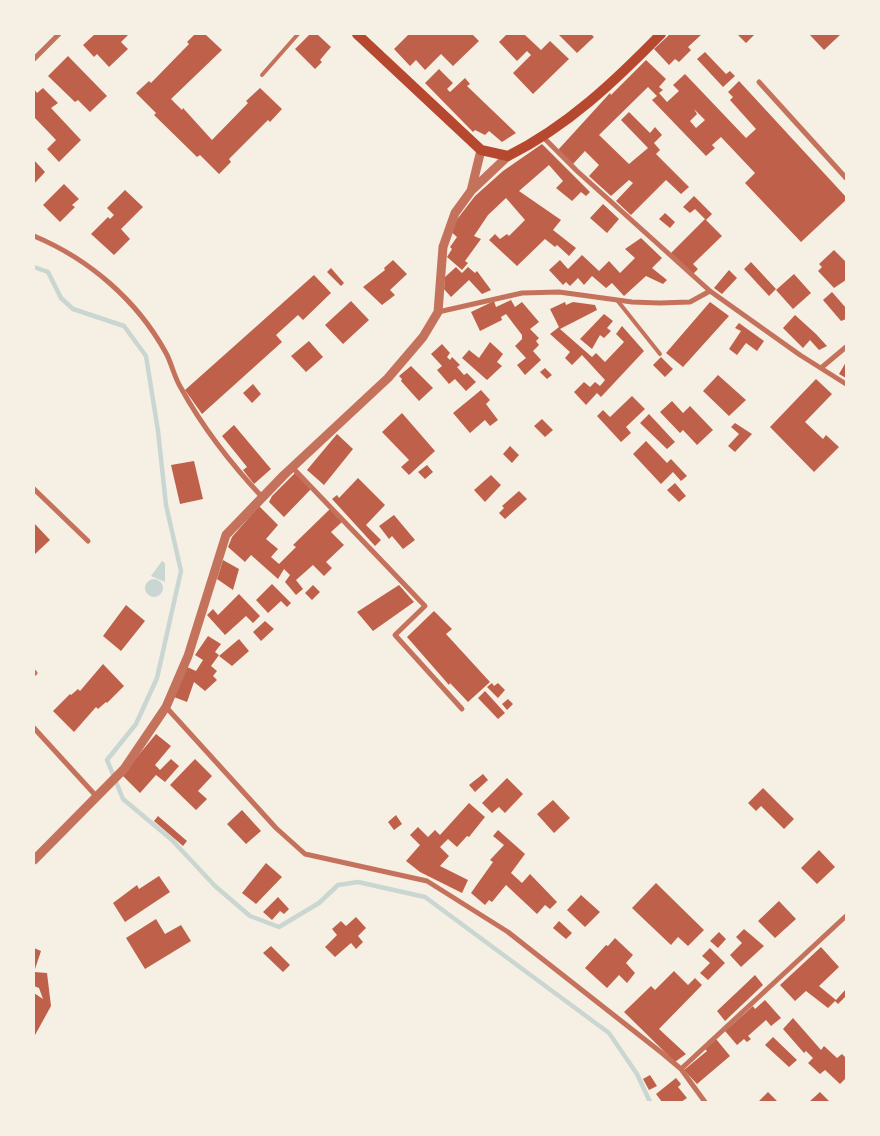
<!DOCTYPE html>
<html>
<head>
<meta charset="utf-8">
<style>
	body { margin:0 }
	#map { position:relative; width:880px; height:1136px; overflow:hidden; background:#f6efe4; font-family:"Roboto Condensed",sans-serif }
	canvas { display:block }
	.frame { position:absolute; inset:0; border:35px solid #f6efe4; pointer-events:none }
</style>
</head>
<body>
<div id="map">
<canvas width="880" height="1136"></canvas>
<div class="frame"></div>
</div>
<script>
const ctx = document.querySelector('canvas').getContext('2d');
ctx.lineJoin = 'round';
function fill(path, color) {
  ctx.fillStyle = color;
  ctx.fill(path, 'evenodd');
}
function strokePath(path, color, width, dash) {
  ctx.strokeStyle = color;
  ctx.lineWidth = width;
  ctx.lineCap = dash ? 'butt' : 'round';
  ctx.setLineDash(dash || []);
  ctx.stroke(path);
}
fill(new Path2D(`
	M162,561L165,563V582L151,576Z
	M145 588a9 9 0 1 1 18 0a9 9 0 1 1-18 0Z`), '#c9d6d2');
strokePath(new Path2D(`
	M34,267L48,272L61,298L73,309L124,326L146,356L158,431L166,505L181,571L157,678L136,724L107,760L123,799L172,840L215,886L250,916L279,927L319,903L338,885L358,882L425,897L609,1033L637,1074L650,1102`), '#c9d6d2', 4.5);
fill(new Path2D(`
	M95,34H127L128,35L121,42L128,49L109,67L97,54L94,57L83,45Z
	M195,34H205L222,50L171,99L182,110L183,108L212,140L248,103L246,101L260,88L282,109L270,122L268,120L229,159L231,162L219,174L200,155L197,157L154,115L156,113L136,93L149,81L151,83L189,44L187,42Z
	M310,34H317L331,47L320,60L322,62L315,69L295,49Z
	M409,34H472L479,41L453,66L441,54L425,70L416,60L410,66L394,49Z
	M507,34H524L541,50L550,41L569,59L533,94L513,73L531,55L527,51L517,61L499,42Z
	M558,34H591L594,37L577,53Z
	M670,34H702L688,47L691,50L679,62L675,59L669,65L654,49Z
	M737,34H755L746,43Z
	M809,34H841L824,50Z
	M705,52L726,74L730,71L735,76L723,87L697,59Z
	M68,56L107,96L90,112L78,100L75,102L48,76Z
	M646,60L666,79L659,87L663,90L659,93L667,102L679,91L673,85L685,74L746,138L756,129L730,100L733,97L728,92L739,81L846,197V200L801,242L745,183L755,173L721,137L712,145L715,148L706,156L652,100L657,96L648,87L599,135L629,164L648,148L621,120L629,112L650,133L655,127L662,135L654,143L660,150L656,154L689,187L681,194L666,180L631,215L616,201L633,183L629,180L611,196L589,176L599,165L585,151L573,164L558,150L610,93L611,95ZM694,109L705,120L696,128L690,121L697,114Z
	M439,69L453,83L447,89L450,92L465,78L470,84L467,86L516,133L502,142L489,131L485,135L475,130L473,132L425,83Z
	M43,88L58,103L51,108L81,140L59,162L47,149L56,140L34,117V89L37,93Z
	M542,144L590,192L586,196L581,192L572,201L556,188L563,181L549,165L519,191L561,220L553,230L576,248L569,256L557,245L555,247L545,239L517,266L489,240L495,234L500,239L507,234L509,236L525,220L506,198L488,215L474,236L481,239L465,261L468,263L462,270L447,257L452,249L450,247L457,237L449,230L455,222L475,196L503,171Z
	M34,160L45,172L34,184Z
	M64,184L79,199L72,205L75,207L60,222L43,205Z
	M125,190L143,207L121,229L130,239L114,255L91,234L108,217L110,219L114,215L107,208Z
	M694,196L712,214L706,220L695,209L690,213L683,207Z
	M603,204L619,219L607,233L590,218Z
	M665,213L675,222L670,228L659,219Z
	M705,219L722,236L693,264L698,269L693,274L671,253Z
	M641,238L662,258L652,268L667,280L663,284L646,276L624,296L612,283L606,288L592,276L584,285L578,278L570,286L566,282L563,285L549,270L560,260L568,269L582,255L599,271L609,261L620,273L635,258L625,249Z
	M834,250L846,262V280L834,288L818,271L822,267L819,264Z
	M393,260L407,274L390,290L395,295L382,305L363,287L385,270L384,268Z
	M751,262L776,289L769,296L744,269Z
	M456,267L462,273L468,267L475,273L477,271L491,290L482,294L469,280L451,297L444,289L445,277Z
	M331,268L344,283L341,286L327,272Z
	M729,270L737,278L722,294L714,288Z
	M794,274L811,293L793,309L776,290Z
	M314,275L331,293L303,320L298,315L276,335L282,342L202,414L185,390Z
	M832,292L846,308V319L841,321L823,300Z
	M511,300L515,307L522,302L539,322L530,329L539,338L536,341L539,345L533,351L541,360L525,375L517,365L526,358L515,346L522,339V335L506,314L501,317L502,320L480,331L471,312L494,301L496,307Z
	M351,301L369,320L343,344L325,325Z
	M565,302L566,305L573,302L595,305L597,310L560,329L592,357L596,353L605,362L624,342L616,334L622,326L644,351L601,397L597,393L586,405L574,392L584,382L590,387L595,382L600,386L605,380L582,355L572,365L565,358L570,352L550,334L559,327L550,309Z
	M710,302L729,316L683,367L666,353Z
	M604,314L613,321L607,328L611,331L604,338L600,335L592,349L580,339Z
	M795,315L816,334L827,346L819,350L810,340L803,348L783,328Z
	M739,323L764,341L757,351L746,343L737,355L729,349L741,331L735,328Z
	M309,341L323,357L306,372L291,356Z
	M490,342L503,354L497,362L502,366L487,380L462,358L469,350L479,358Z
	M442,344L450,353L447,357L450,360L452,357L460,365L457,367L464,375L467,373L476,382L466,391L455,379L449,384L437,370L442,366L431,354Z
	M661,357L673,369L665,377L653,365Z
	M846,362V378L839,374Z
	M411,366L433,388L419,401L401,381L402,379L399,376Z
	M545,368L552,375L547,379L540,372Z
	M718,375L746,400L729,416L703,391Z
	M816,379L832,394L805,422L823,439L826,435L839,447L814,472L770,427Z
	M253,384L261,394L252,403L243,393Z
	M481,390L490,400L486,404L498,420L490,426L485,420L470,433L453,413Z
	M632,396L645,409L626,427L631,433L621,442L597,416L603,410L610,417Z
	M672,401L683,413L690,406L713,430L697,445L683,430L680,433L660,412Z
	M402,413L435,451L409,475L401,467L409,460L382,432Z
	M649,414L675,442L667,449L640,423Z
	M542,419L553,430L545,437L534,426Z
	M735,423L752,434L735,452L728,446L739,434L731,427Z
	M234,425L271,469L254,484L243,470L247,467L222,436Z
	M337,434L353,449L324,485L307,470Z
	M646,441L667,463L671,459L687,476L681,481L673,472L661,484L633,454Z
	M510,446L519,455L512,463L503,454Z
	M194,461L203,499L180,504L171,465Z
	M427,465L433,472L425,479L418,472Z
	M295,473L311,489L284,517L269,502L272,496Z
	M491,475L501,485L485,502L474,490Z
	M358,478L385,505L366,525L381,540L375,546L332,499L337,495L339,498Z
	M675,483L686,496L679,502L667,490Z
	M519,491L527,499L505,519L499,513L504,508L502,506Z
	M259,506L278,525L266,539L278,549L271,557L279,564L296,547L293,545L330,509L342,522L331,532L344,545L326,562L332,568L324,576L313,565L296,580L303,589L296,595L285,582L290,575L284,569L278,579L251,555L245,562L228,547L232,537Z
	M394,515L415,540L403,549L392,536L389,539L379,526Z
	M34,523L50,540L34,555Z
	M223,560L239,569L233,590L217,579Z
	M272,584L291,603L287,607L281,601L268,613L256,600Z
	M313,585L320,592L312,600L305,593Z
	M399,585L414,602L373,631L357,612Z
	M239,594L260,616L253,623L246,616L225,635L207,615L213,609L218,615Z
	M126,605L145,621L121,651L103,636Z
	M434,611L452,629L446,634L490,682L468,702L450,683L449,685L407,637Z
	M265,621L274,629L261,641L253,632Z
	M208,636L221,644L215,652L219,655L211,666L217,671L213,676L217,680L205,691L194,682L187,702L174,697L187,667L196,671L203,660L195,655Z
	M239,639L249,651L232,666L219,656Z
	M103,664L124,686L107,703L106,702L98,709L96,707L74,732L53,711L70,694L71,695L78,689L80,691Z
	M492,683L494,686L498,683L505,690L498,698L487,687Z
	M485,691L505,713L498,719L478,698Z
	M508,699L513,704L507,710L502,704Z
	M156,734L171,746L155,765L160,770L171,759L179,766L165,782L156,775L140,793L122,775Z
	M195,759L212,776L198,791L207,799L196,810L170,785Z
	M483,774L488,780L475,792L469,785Z
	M507,778L523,794L505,813L499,807L492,813L482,803Z
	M763,788L794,819L784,829L761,806L756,811L748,803Z
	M553,800L570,818L554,833L537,814Z
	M469,803L485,817L469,837L467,836L457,847L448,839L440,847L449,856L440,866L468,880L462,893L420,872L406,861L420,845L410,835L418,827L428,837L435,830L440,835Z
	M242,810L261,831L246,844L227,824Z
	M396,815L402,824L394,830L388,822Z
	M158,816L187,841L183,846L154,821Z
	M498,830L525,854L511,873L522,883L530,874L557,902L550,909L545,905L537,914L506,885L492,902L489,900L485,905L471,893L493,862L490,860L504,845L493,836Z
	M819,850L835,867L817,884L801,868Z
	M266,863L282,877L256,904L242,893Z
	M159,876L170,892L125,922L113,903L137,885L139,889Z
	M656,883L704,930L688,946L678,937L671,945L632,908Z
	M581,895L600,912L585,927L567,910Z
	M278,897L289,909L284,914L280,911L272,920L263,912Z
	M779,901L796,919L775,938L758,921Z
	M356,917L366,928L358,936L363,942L356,949L351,943L335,957L325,947L337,935L332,929L341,921L346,926Z
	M156,919L165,934L181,925L191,941L145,969L126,938Z
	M559,921L572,933L566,939L553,928Z
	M744,929L764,946L741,967L730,955L742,943L736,937Z
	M719,932L726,939L718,948L710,941Z
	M615,938L633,955L626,963L635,973L627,983L619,975L607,988L585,968L606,945L608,946Z
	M271,946L290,965L283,972L263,953Z
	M821,947L839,967L819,986L836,1000L846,989V998L845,997L838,1004L835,1001L828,1008L806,991L795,1001L780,985Z
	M34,948L41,951L34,972L47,973L51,1006L34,1037V993L43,999L39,988L34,986Z
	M710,948L725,963L708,980L700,973L710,963L702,956Z
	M674,971L688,985L695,978L702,985L659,1029L686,1054L675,1062L624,1012L651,986L655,990Z
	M755,975L763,985L725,1021L717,1011Z
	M765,1000L781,1018L771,1026L766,1020L748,1036L751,1039L747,1042L744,1039L737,1045L725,1031L753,1006L755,1009Z
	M793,1018L821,1050L824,1046L837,1058L842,1054L846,1058V1081L845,1079L840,1084L825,1070L820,1074L808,1063L813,1058L806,1051L804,1053L783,1029Z
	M773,1037L797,1060L789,1067L765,1045Z
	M716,1039L730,1056L697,1084L684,1070L707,1051L705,1049Z
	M650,1075L657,1086L649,1090L643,1079Z
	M676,1078L681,1084L678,1087L687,1098L681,1102H662L656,1094Z
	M768,1092L778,1102H758Z
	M820,1092L830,1102H809Z`), '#bf614a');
strokePath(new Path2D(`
	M262,75L298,34
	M617,300L660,354`), '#c5725c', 4);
strokePath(new Path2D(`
	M34,59L59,34
	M759,82L846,178
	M543,137L577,171L710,291L800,355L846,384
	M34,236C89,259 137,300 166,353C172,364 174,377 181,388C203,428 232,465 263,498
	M438,312L522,293L559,292L632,302L659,303L690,302L710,291
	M821,368L846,347
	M292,467L425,606L395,635L462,709
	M34,489L88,541
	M34,672L35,673
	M166,707L276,828L305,854L427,881L508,932L662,1053L681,1069L705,1102
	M34,728L97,797
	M681,1069L846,916`), '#c5725c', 5);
strokePath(new Path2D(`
	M471,191L508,156
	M34,860L124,769L166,707L188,656L226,535L284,475L388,378L423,337L438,312L443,247L455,213L471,191L481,150`), '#c5725c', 9);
strokePath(new Path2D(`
	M357,34L481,150L508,156C568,126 615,81 661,34`), '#b5482f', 10);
</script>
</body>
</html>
